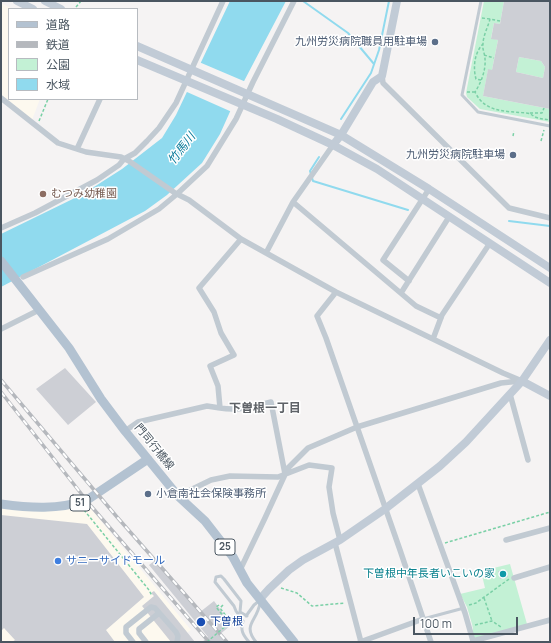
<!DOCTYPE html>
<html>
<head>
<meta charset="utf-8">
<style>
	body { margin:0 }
	#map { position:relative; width:551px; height:643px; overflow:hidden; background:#f5f3f3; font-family:Manrope,"Noto Sans JP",sans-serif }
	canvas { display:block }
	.frame { position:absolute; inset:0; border:2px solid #4a5661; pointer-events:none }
	.legend { position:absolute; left:8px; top:8px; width:130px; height:92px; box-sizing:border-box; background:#fff; border:1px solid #b7bbc0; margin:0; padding:5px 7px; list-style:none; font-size:12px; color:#4a5661 }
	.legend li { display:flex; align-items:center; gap:8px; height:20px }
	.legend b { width:20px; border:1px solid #b7bbc0 }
	.scale { position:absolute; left:413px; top:617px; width:105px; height:18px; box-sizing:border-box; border:2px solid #4a5661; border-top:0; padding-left:5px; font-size:12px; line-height:14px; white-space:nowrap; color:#4a5661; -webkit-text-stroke:3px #fff; paint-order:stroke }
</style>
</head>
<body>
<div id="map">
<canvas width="551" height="643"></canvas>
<div class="frame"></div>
<ul class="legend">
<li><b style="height:5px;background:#b3c2d1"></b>道路</li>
<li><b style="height:5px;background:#b5b8bd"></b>鉄道</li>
<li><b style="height:11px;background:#c3f1d5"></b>公園</li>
<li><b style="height:11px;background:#90daee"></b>水域</li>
</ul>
<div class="scale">100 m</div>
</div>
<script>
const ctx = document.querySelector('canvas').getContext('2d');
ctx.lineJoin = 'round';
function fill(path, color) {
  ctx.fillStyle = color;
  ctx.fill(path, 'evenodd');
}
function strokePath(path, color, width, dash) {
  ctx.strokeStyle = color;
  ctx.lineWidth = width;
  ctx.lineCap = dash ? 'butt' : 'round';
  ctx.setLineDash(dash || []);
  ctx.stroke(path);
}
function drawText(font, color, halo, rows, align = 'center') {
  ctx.font = font + ' Manrope,"Noto Sans JP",sans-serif';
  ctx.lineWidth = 3;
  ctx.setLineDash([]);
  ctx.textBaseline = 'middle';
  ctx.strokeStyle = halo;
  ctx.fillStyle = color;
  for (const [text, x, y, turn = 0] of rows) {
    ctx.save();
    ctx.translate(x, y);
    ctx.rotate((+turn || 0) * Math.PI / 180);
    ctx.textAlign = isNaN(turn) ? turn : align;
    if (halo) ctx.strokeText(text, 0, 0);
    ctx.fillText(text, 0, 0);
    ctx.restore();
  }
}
fill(new Path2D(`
	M1,3L13,9H9V99H40L32,120L1,95Z
	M86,503L191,630L174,642H1V505Z`), '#fdf9ef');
fill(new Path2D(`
	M484,1H504L500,24L494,23L491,38L498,40L492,70H488L483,96L550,109V122L480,109L467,97L466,93Z
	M519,57L541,61L545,67L543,78L516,72Z
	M510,564L527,624L474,639L472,633L473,629L472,624L467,607L460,594L485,588L481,571Z`), '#c3f1d5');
fill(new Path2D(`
	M230,1H286L242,85L220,134L202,163L167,195L145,211L1,287V234L83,194L122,169L162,138L176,115Z`), '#90daee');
fill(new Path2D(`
	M199,62L246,82L232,112L187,92H185Z`), '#f5f3f3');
strokePath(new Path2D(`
	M303,1L348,33L374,64
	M341,119L371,73L379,50L389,1
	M319,157L310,171L313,181L408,210
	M509,221L550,226`), '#90daee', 2);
fill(new Path2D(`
	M504,1H550V109L483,96L488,69L492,70L498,40L491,39L494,23L500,24ZM519,57L541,61L545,67L543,78L516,72Z
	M65,368L96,402L68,425L36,389Z
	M1,515L87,524L144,597L106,630L115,642H12L15,640L4,628L1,631Z
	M157,559L200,612L214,601L228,620L232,617L235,622L219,635L225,642H202L208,637L149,565Z
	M506,570L508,577L500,579L498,571Z
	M154,591L195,642H171L142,606L154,596L151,593Z`), '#cdcfd5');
strokePath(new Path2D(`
	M76,7L81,1
	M482,18L490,19
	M500,21L490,19C488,27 483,36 483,44C482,49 485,54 485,59C486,70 481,83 475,92C485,113 506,111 526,113C530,113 532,115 535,117C540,119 545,119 550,120
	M484,55L494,58
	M481,80L476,79C473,68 474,53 483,44
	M467,92H475
	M530,113H542L544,108
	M39,121L48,99
	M513,136L514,131
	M541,141L544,130
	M84,510L149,590L152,596
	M445,543L550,512
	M281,588L297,593L312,606L345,603
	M484,598L492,621
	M219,605L216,607L229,623L233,621
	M223,605L220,608L230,621
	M469,605L476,603L509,579
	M475,625L492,621L501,627`), '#7ad0a6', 1.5, [3, 2]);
strokePath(new Path2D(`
	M481,1L462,95L478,112L550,126
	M246,616L254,605L259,601
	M423,619L464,608
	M243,621L236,611L234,606L215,582L216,577L221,576L224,579L241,601L240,612L247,616
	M243,621C240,630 243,635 249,642
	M256,642C242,624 257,622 260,603`), '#c1cad2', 3);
strokePath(new Path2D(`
	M382,76L383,83L509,208L550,218
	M1,98L58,143L86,152L121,157L129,161L175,193L189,200L241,239L336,292L503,373L522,381
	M77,149L100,99
	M293,202L416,306L441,318
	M1,228L35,213L97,180L119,165L124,159L135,153L147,141L159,128L176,103L223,1
	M266,253L293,202L333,145
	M23,277L108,239L159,209L177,194L207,166L236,119L253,82L294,1
	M409,281L383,260L429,189
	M336,292L317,316L326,338L400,550L431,642
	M401,293L449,217
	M1,329L39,310
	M433,339L442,315L490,243
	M510,394L528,460
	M220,408C238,411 253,407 271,402L285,474
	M125,431L138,422L207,406L220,408L218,386L210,366L234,355L221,333L214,312L199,288L241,239
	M418,484L465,613L473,641
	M178,496L211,480L230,476L278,477L309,465L332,468L329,487L333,513L340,540
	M506,540L550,528
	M335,543L361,642
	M240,570L265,518L288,468L308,448L357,427L501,383L520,381
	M514,578L550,567
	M133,642L126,633V627L151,607L155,608L176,632L178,636L177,642
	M146,642L139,633V629L159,613
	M360,642L423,619
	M473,642V641L550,620`), '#c1cad2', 5.5);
strokePath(new Path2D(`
	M17,1L33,9
	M45,1L61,9
	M137,46L341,135L429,189L550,268
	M137,60L277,119L333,145L377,169L550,283
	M333,145L341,135L373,82L382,76L397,1
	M522,381L550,396
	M260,599L269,589L289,570L303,560L340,540L385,509L440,466L466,442L522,381L550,340`), '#c1cbd6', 8);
strokePath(new Path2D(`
	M1,261L69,348L101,399L125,431L178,496L205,521L233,557L247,583L294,642
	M1,504C30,508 58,510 87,500L148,459`), '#b3c2d1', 9);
const rail = new Path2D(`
	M1,380L117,517L227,642
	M1,392L91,506L209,642`);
strokePath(rail, '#b5b8bd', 3.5);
strokePath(rail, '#fff', 2, [6]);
strokePath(new Path2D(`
	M207,642L229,623`), '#7ad0a6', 1.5, [3, 2]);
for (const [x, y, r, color] of [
	[435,42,4,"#5c6f8a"],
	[513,155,4,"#5c6f8a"],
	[43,194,4,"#8d6e63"],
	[148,494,4,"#5c6f8a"],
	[58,561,4,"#3f7fe0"],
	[503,574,4,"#0f9aa8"],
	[201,622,5,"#1a4fb4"]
]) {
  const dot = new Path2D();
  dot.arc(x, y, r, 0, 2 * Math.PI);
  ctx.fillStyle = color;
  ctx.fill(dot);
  strokePath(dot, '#fff', 1.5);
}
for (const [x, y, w] of [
	[80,503,20],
	[225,547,20]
]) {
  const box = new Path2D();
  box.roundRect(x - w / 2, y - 8, w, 16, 3);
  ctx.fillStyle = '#fff';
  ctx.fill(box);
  strokePath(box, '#4a5661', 1);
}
drawText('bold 10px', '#4a5661', null, [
	["51",80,503],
	["25",225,547]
]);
drawText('11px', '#4e5e75', '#fff', [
	["九州労災病院職員用駐車場",427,42],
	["九州労災病院駐車場",505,155],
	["小倉南社会保険事務所",156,494,"left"]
], 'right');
drawText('11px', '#785e54', '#fff', [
	["むつみ幼稚園",51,194]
], 'left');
drawText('11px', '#4a5661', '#fff', [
	["門司行橋線",154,447,51]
]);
drawText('11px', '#366cbe', '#fff', [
	["サニーサイドモール",66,561]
], 'left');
drawText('11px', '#0d838f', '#fff', [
	["下曽根中年長者いこいの家",495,574]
], 'right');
drawText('11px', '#164399', '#fff', [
	["下曽根",210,622]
], 'left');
drawText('italic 12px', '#0c7c9b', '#fff', [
	["竹馬川",182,149,-52]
]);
drawText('bold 12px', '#5f6368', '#fff', [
	["下曽根一丁目",265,409]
]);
</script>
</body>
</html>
